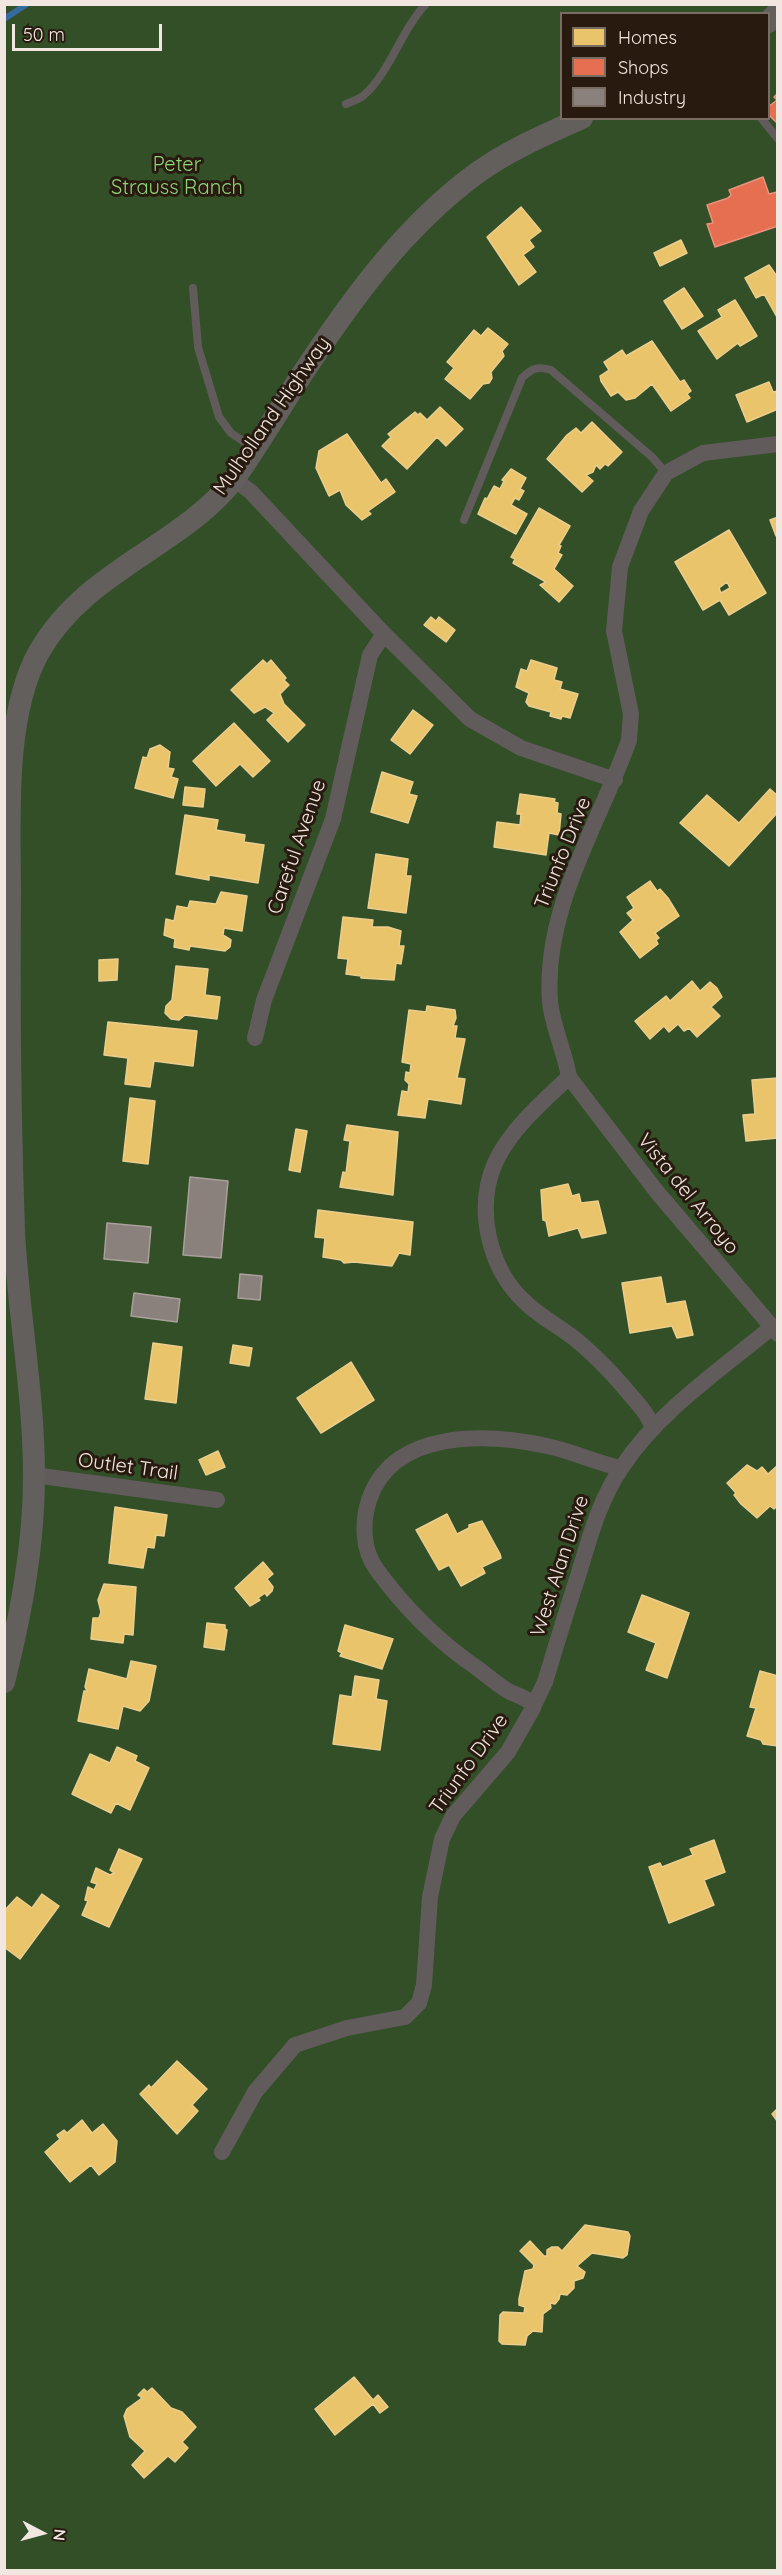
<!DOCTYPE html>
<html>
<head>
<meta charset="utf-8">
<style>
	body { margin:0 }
	#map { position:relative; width:782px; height:2575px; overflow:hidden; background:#2c241e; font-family:Quicksand,sans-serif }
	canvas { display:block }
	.frame { position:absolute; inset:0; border:6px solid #f1e7e0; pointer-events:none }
	.legend { position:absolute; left:560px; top:12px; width:210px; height:108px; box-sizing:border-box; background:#281a0f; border:2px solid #786c63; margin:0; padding:8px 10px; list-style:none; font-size:18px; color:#f1e7e0 }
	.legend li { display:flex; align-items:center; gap:12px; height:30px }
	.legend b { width:30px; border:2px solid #786c63 }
	.north { position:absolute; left:12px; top:2503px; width:60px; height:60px; -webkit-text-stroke:4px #281a0f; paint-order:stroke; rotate:96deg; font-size:16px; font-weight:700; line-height:24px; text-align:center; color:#f1e7e0 }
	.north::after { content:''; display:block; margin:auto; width:21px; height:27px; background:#f1e7e0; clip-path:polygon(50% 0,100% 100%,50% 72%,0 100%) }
	.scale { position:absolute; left:12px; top:24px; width:150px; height:27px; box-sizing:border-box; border:3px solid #f1e7e0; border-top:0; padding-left:8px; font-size:18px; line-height:21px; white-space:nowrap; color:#f1e7e0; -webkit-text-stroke:4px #281a0f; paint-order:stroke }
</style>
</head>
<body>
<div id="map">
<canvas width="782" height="2575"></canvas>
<div class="frame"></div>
<ul class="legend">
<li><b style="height:16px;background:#e9c46a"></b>Homes</li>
<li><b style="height:16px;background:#e76f51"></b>Shops</li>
<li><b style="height:16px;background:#8a817c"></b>Industry</li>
</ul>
<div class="north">N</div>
<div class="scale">50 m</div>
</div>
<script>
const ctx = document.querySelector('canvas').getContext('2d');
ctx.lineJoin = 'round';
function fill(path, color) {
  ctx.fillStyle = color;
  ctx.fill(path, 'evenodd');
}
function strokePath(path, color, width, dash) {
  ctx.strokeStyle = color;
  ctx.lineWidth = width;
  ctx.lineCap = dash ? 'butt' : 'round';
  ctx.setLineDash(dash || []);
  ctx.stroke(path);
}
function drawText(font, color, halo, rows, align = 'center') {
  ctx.font = font + ' Quicksand,sans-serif';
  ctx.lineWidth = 6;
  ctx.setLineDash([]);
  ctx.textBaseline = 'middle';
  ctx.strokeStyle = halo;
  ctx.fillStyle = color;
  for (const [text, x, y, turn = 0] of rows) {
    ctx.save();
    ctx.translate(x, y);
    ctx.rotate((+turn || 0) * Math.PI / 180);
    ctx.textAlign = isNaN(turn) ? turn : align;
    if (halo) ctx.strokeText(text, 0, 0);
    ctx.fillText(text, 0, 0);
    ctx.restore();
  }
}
fill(new Path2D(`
	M5,5H777V2570H5ZM562,14H768V118H562Z`), '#324f28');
const homes = new Path2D(`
	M521,207L541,231L529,240L534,247L523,255L536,272L519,285L487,237Z
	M681,240L687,253L660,266L654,253Z
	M769,265L778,278V319L764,294L756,298L745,278Z
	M684,288L703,316L682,329L664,301Z
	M735,300L757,336L740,346L738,343L717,359L698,331L722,317L718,310Z
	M488,328L508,344L502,351L504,356L491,372L492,378L489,383L483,384L470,399L445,379L454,368L447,362L474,330L481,336Z
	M652,341L680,382L684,380L691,391L687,394L690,398L671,411L652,384L635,398L626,400L618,392L611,396L601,381L600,376L609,370L604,362L622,350L626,356Z
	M769,382L773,392L778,391V409L747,422L736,395Z
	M440,407L463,429L446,446L437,437L407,469L382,446L391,437L388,434L415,412L418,415L420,413L427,420Z
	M592,422L622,452L608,466L605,464L600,469L596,465L593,472L586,475L593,481L582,492L547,459L567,435L576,428L581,433Z
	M347,434L381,483L386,479L395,492L368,511L371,514L362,520L346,505L340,490L329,496L316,468L319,451Z
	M511,469L526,478L520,489L524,491L519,500L515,498L511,505L527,514L516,534L478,514L485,498L487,499L494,486L500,489L504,481L502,480Z
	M539,508L570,526L559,545L561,546L558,553L562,555L554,569L573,586L559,602L540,585L546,582L513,563L515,559L511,557Z
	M778,517V535L776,536L770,520Z
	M729,530L766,593L729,615L720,600L703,610L675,562ZM727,582L730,588L721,593L719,588Z
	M431,617L436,621L439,617L455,630L446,642L424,625Z
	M263,660L267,664L271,660L286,678L284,680L289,685L280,694L284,704L305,725L288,742L267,720L274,713L265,707L254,713L231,690Z
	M531,660L557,668L554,680L562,682L560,689L578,694L570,718L562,716L561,719L550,716L551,712L529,706L526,702L529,693L516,687L521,669L527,671Z
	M413,710L433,725L410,754L391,740Z
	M234,723L270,761L253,777L240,764L216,786L193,761Z
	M160,745L170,752L168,768L174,769L171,777L178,779L173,798L135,788L143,757L147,758L150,749Z
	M382,772L413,782L409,794L417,796L408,823L371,812Z
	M185,787L205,789L203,807L183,805Z
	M770,789L778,796V812L729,866L680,823L707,795L739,823Z
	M520,794L555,799L554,802L558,803L557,813L561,814L559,835L549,833L546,855L494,847L497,822L520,825L521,814H517Z
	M185,815L218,820L216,830L245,835L244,842L264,845L258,883L209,875V880L176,874Z
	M376,854L408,859L406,876H411L406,913L368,908Z
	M650,881L657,891L660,889L668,898L679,916L655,933L659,938L656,940L658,944L640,958L620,932L633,920L627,913L634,908L627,897Z
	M221,892L247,896L242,931L224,928L223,935L231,940L230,947L225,951L190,946L189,950L174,947L175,939L164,935L166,919L174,921L177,906L188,908L190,901L216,904Z
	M343,917L373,920L372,927H388L401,931L399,946H404L401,964L396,963L394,980L361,978V976L346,974L348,959L338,958Z
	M118,959L117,980L99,981V960Z
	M176,966L208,969L205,995L220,997L217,1019L185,1015L179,1020L171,1019L165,1013L166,1006L172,1000Z
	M692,981L700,991L710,982L717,988L722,997L711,1007L720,1016L697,1037L689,1028L684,1031L678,1024L669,1032L664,1026L650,1039L635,1021L666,996L670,1001Z
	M427,1006L455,1010L456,1018L453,1026H457L455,1038L465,1039L457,1078L465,1079L461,1104L428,1099L425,1118L398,1115L402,1091L408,1092L409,1084L405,1080L406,1072L410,1073L411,1064L402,1062L409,1010L426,1012Z
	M108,1022L197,1031L193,1066L154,1061L150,1087L125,1084L128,1058L104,1055Z
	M778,1078V1138L746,1141L743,1115L755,1114L752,1080Z
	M130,1098L155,1101L148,1164L123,1161Z
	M347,1125L398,1132L393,1195L340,1187L343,1172L346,1173L350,1141L344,1140Z
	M296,1129L307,1131L300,1172L289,1170Z
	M568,1184L572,1196L579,1194L581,1203L598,1201L606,1233L582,1238L578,1228L549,1236L546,1221L543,1220L541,1190Z
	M318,1210L413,1222L410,1255L399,1253L392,1266L354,1262L344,1263L341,1260L323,1257L325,1238L315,1237Z
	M661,1277L666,1304L685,1301L693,1335L677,1338L672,1326L630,1333L622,1283Z
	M153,1343L182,1347L176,1403L145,1399Z
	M233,1345L252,1348L249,1366L230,1363Z
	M351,1362L374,1400L321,1433L297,1398Z
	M218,1451L225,1467L206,1475L199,1460Z
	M747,1465L757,1471L762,1467L768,1474L778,1465V1505L774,1509L770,1506L757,1518L741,1504L734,1495L736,1493L727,1483Z
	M115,1507L167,1515L164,1536L156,1535L154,1548L147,1547L143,1568L109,1563Z
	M447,1514L457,1534L469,1528V1525L482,1521L500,1554L501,1558L482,1567L485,1573L461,1586L449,1565L439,1570L416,1530Z
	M263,1562L273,1574L267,1579L273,1587L272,1591L267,1596L265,1593L258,1598L260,1600L250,1606L235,1588Z
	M104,1584L136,1587L133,1635L124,1634L123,1643L91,1639L93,1618H99L101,1612L98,1600Z
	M642,1595L689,1613L667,1678L646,1670L656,1643L628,1632Z
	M207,1623L225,1625V1629L227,1630L224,1650L204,1647Z
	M345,1625L393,1639L382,1669L340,1656L342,1653L338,1651Z
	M131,1661L156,1666L149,1701L140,1711L123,1706L118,1729L78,1721L84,1691H87L85,1687L89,1669L127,1679Z
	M760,1671L778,1676V1746L763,1744L761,1740L747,1736L756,1708L750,1707Z
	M355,1676L379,1680L376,1699L387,1701L380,1750L333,1744L340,1695L352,1697Z
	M117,1747L137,1756L135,1761L149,1768L130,1810L116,1803L111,1813L72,1794L90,1754L110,1763Z
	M714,1840L725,1872L704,1880L714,1905L669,1923L649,1867L660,1863L662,1867L693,1855L690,1849Z
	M119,1849L142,1859L109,1927L82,1915L88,1901L85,1900L88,1887L94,1890L97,1884L91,1882L96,1868L110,1875L114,1873L110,1870Z
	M42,1894L59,1906L20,1959L4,1947V1911L17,1897L32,1908Z
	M177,2061L207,2089L192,2105L198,2111L177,2134L140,2094L149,2085L151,2088Z
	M778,2108V2122L772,2114Z
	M82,2120L92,2133L103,2124L117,2141L115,2162L99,2175L91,2165L70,2182L45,2152L60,2139L57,2135L64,2130L67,2133Z
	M585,2225L628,2232L630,2236L627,2255L623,2258L592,2253L577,2266L585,2272L583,2278L574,2281V2288L567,2295L560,2294L559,2299L555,2304L550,2303L551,2308L543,2314L542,2332L533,2331L527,2336L525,2345L502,2344L499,2341L500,2315L503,2312L524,2313L525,2307L519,2305V2299L525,2271L533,2269L534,2265L520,2251L530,2241L544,2256H547V2250L552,2247H558L562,2251Z
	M354,2377L373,2400L378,2395L388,2407L380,2413L373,2404L335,2435L315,2409Z
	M152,2388L171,2408L182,2412L196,2427L182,2442L188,2448L175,2462L168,2456L144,2478L132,2465L145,2451L130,2437L124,2416L127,2409L142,2398L138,2395L144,2389L147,2392Z`);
fill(homes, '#e9c46a');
strokePath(homes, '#ebce8d', 1.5);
const shops = new Path2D(`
	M778,93V124L768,114V107L777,100L774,97Z
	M763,177L769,194L777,192L778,188V226L715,247L707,224L713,223L707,205L728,198L731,195L729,190Z`);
fill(shops, '#e76f51');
strokePath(shops, '#ea937c', 1.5);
const industry = new Path2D(`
	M190,1177L228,1181L221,1258L183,1255Z
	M107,1223L151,1227L148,1263L104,1259Z
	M240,1274L262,1276L260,1300L238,1298Z
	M134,1293L180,1299L177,1322L131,1316Z`);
fill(industry, '#8a817c');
strokePath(industry, '#a9a09a', 1.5);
strokePath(new Path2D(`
	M4,19L27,4`), '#366ba0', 6);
strokePath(new Path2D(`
	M346,104C351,102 359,99 363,96C390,73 401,30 426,4
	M761,118L778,139
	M193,288L198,347L219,417L231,433L253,448
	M464,520L522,378C532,368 538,366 551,370L652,457L666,473`), '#615c5b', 8);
strokePath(new Path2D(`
	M234,479L251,492L384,634L470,719L521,748L615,780
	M255,1038L264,1000L333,819L370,655L384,634
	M569,1077L657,1192L778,1334
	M653,1429C648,1412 633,1399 622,1385C609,1370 595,1356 580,1343C563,1328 541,1318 525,1302C489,1269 475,1209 495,1163C510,1130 543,1101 569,1077C565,1052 552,1026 550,1001C543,908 599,825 629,740L631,714L614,631L620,567L641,511L666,473L703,453L778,444
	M34,1475L217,1500
	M534,1705L545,1682C556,1646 567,1609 579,1573C590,1536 600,1499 622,1467C659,1411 720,1370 772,1327
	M222,2152L255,2092L295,2045L347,2028L405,2017L419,2003L424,1985L430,1897L442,1839L453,1816L508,1752L533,1708L534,1705C527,1698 519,1696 510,1692C499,1686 488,1676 477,1668C439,1642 404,1607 377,1570C362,1550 362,1522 369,1500C393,1429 486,1433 547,1446C572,1451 596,1463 621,1468`), '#615c5b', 16);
strokePath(new Path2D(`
	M768,22L778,12
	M4,1682C21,1614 34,1546 34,1476C34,1393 18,1312 14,1231C10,1118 9,1006 10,894C10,822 3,716 39,652C86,569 182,547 235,478C258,446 278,411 299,379C349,303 403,227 477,173C509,150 546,134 582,118`), '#635f5d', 22);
drawText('20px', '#8dd57b', '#281a0f', [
	["Peter",177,165],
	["Strauss Ranch",177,188]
]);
drawText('20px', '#f1e7e0', '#281a0f', [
	["Mulholland Highway",272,416,-55],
	["Careful Avenue",297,847,-71],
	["Triunfo Drive",563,853,-68],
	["Vista del Arroyo",688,1194,51],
	["Outlet Trail",128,1467,8],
	["West Alan Drive",560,1566,-72],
	["Triunfo Drive",469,1764,-54]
]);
</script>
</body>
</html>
